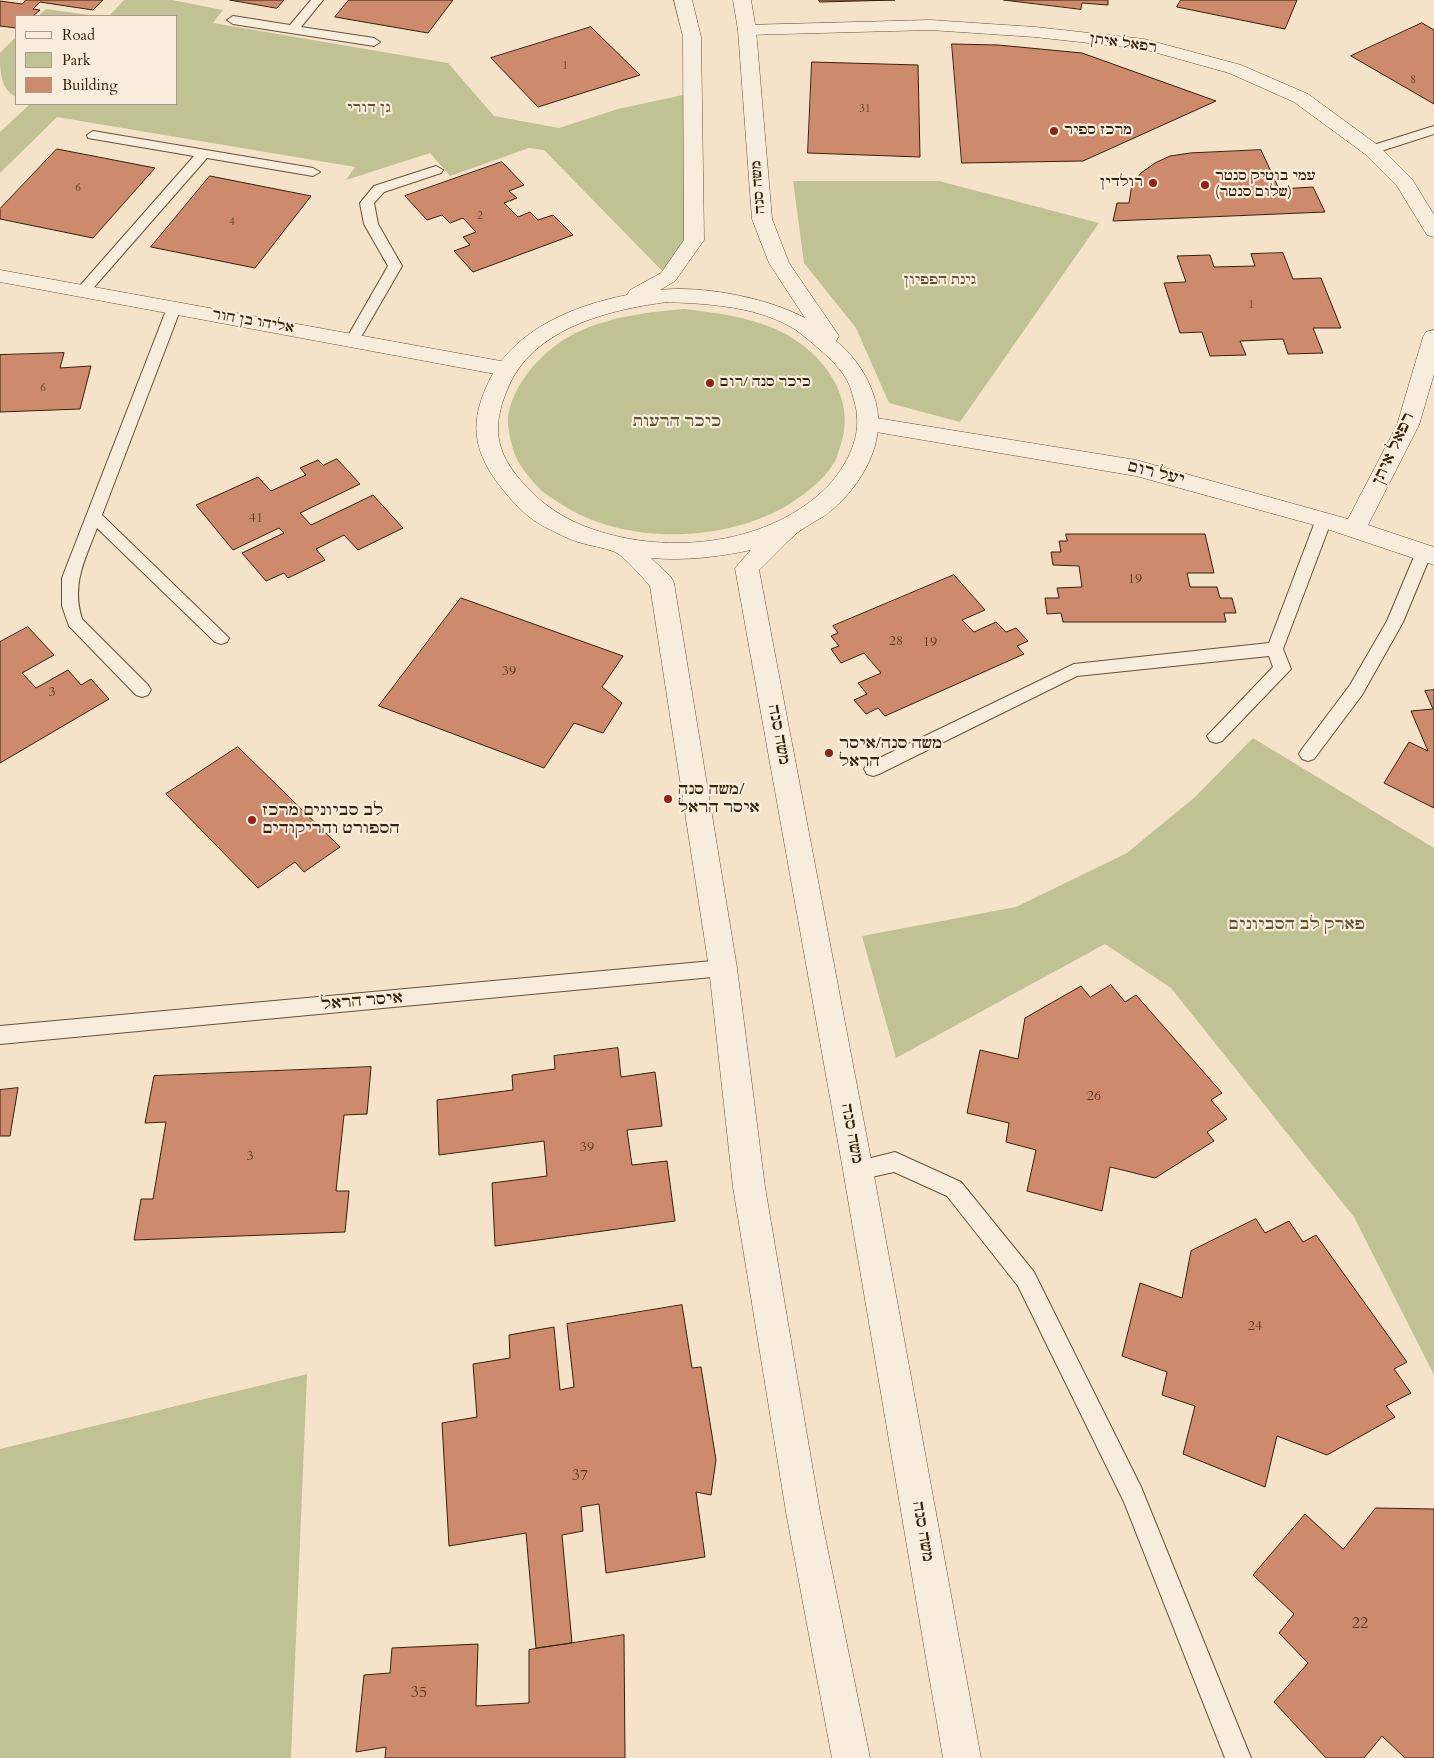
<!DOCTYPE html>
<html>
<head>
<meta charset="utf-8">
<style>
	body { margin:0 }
	#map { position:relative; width:1434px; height:1758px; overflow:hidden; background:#f4e3c9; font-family:Cardo,serif }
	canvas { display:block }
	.legend { position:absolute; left:15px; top:15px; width:162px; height:90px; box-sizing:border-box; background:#f8eddc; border:1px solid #aa9b88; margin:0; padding:6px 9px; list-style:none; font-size:15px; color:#36210a }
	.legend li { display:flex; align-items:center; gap:10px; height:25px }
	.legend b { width:25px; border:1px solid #aa9b88 }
</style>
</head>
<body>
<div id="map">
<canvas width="1434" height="1758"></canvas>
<ul class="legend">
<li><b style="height:6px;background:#f8eddc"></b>Road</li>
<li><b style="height:14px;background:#c0c293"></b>Park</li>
<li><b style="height:14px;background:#ce8a6d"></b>Building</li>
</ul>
</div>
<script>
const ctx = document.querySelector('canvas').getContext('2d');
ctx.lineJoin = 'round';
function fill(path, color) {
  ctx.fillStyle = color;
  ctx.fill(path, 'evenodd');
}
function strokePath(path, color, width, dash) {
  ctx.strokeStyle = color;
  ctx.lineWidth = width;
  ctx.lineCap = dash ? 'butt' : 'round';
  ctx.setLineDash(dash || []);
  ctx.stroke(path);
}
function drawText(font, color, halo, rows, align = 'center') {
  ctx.font = font + ' Cardo,"Frank Ruhl Libre",serif';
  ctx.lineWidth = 4.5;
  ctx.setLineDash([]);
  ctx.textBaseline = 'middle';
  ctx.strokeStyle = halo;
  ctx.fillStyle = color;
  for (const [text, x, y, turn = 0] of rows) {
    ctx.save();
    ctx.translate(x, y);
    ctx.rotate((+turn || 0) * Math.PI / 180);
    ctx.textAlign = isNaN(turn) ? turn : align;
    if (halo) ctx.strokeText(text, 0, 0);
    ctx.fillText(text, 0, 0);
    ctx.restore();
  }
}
fill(new Path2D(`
	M124,0H172L223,10L213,23L448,63L494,116L559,128L618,109L692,93L694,240L668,277L544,150L529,148L450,176L430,153L346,180L355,167L57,117L0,173V132L30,104H176V16H109Z
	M46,9L97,16H38Z
	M16,37V97C0,89 0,70 0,53Z
	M793,181H939L1099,223L960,422L889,403L856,328L804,263Z
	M685,309C715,313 744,316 773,328C819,347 859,396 840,447C838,452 837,459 834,463C823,480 808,492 791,503C728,543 624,546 561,504C553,498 542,493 536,485C529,477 517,463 514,452C511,443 507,426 508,417C514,377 552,341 589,327C623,315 649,312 685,309Z
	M1253,738L1434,848V1375L1354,1217L1171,988L1105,944L896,1058L862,936L1016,907L1127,853L1195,797Z
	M307,1374L291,1758H0V1449Z`), '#c0c293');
const building = new Path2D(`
	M26,0H103L93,10L40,2L33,9L40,10L33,16H16V28L0,26V1L22,4Z
	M230,0H284L277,8Z
	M349,0H453L428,33L335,17Z
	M819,0H895L820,2Z
	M1004,0H1108V5L1082,3L1081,9Z
	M1181,0H1297L1285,29L1177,7Z
	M1422,23L1434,30V104L1351,56Z
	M591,27L640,75L538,107L491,58Z
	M952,44L998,45L1082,53L1216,101L1083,161L962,163Z
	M812,62L918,65L920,157L808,153Z
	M57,149L155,168L93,238L0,219V209Z
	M1261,150L1279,189L1313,187L1325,212L1113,221L1117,203H1129L1132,184L1141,173L1155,163L1170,156L1190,153Z
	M502,162L524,185L509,191L517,198L504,203L518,217L530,212L538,220L553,215L573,235L473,272L454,251L470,245L463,237L476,232L463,218L450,223L442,215L427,220L405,196Z
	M210,176L311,196L255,268L151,247Z
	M1283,253L1293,279L1321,278L1341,328H1313L1323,353L1288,354L1283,339L1240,341L1246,355L1210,356L1202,332L1180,333L1164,283L1186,282L1177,256L1210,255L1214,267L1255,266L1251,254Z
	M64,353L60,368L91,366L80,409L0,412V355Z
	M337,459L360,484L300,513L311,525L373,495L403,528L358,550L344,535L316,549L325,560L288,578L284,573L266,581L242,553L284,533L279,528L233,550L196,505L258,477L271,491L306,475L300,468L318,460L323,465Z
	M1066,534H1205L1214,573H1187L1190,587H1217L1220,598H1232L1236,613H1224L1226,622H1063L1061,613L1047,614L1045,598H1059L1057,588L1082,587L1079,566L1053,565L1051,552H1061L1059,541H1067Z
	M954,575L985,610L962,620L974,632L996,622L1006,632L1016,628L1028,641L1017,646L1024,654L885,716L878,708L866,714L854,700L867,694L858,683L881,673L864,653L841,663L831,649L839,646L831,636L838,633L833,626Z
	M461,598L623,656L602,687L622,703L603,733L574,723L544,768L379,706Z
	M28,627L54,655L22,673L36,688L68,670L81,685L91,679L109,699L0,763V642Z
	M1434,690V808L1384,783L1409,742L1428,751L1411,711L1433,709L1425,691Z
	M238,747L340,847L304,872L295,862L258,888L166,794Z
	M1111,985L1125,1002L1136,995L1222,1093L1211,1100L1227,1119L1207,1132L1214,1141L1155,1178L1110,1167L1102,1211L1027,1191L1036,1150L1006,1142L1009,1123L967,1113L980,1050L1018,1059L1025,1018L1081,986L1090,997Z
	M618,1048L621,1077L655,1072L662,1126L627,1130L632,1165L667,1161L675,1221L495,1246L492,1183L547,1176L544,1141L439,1155L437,1100L513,1090L512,1075L555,1069L554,1056Z
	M371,1067L367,1114L344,1115L336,1191H349L345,1232L134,1240L141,1199H153L166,1122L145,1123L154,1076Z
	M18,1088L10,1136H0V1090Z
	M1256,1219L1265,1233L1289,1221L1303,1242L1316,1235L1407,1362L1394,1369L1411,1393L1386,1406L1395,1417L1327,1455L1277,1436L1265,1487L1183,1454L1195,1406L1162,1395L1167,1372L1122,1356L1140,1283L1182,1298L1191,1251Z
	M682,1305L692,1368L701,1367L716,1460L711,1495L696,1492L705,1557L606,1573L599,1504L581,1507L583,1531L562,1535L572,1643L536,1648L526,1533L449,1546L442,1423L477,1417L473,1364L510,1358L509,1335L554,1327L560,1390L574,1387L567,1324Z
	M1376,1508L1434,1509V1758H1405L1382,1736L1364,1758H1326L1274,1702L1308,1663L1279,1633L1294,1614L1253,1575L1305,1514L1343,1549Z
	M624,1635L625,1758H385L386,1747L356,1752L364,1675L390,1673L392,1648L478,1644L476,1706L529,1703V1650Z`);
fill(building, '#ce8a6d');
strokePath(building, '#36210a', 1);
const service = new Path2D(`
	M311,0H323L301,27L374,38L380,42L374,46L233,24L227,20L233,16L290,25Z
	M1434,126V134L1372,154L1365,150L1367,147Z
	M93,131L313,168L320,172L313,176L207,158L88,294H78L76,291L78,288L194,156L88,138L87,135Z
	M436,166L443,170L441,173L384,192L374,203L378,224L402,266L357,344H347L345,341L388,266L364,224L360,203L374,186Z
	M174,304L179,305L181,308L102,515L229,638L227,642L221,644L215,642L97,528C85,560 71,584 82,619L148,685L151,690L148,695L142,697L136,695L69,626L62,606V578L167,308L169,305Z
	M1324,513L1330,515L1332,519L1283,649L1291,669L1222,741L1216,743L1210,741L1207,736L1273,667L1269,656L1077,676L879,774L873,776L867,774L864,769L867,764L1074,664L1269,643L1316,519L1318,515Z
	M1424,546L1430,548L1432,552L1403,622L1362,695L1314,759L1308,761L1302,759L1299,754L1302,749L1350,685L1387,621L1416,552L1418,548Z
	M723,960L730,962L733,968L730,974L723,976L0,1044V1026Z
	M895,1152L961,1182L1034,1272L1141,1487L1251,1758H1225L1124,1502L1018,1286L947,1196L894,1172L858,1180L851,1177L847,1170L851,1163Z`);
const minor = new Path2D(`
	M930,20L1035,27L1144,39L1241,65L1308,94L1379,146L1412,179L1434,215V237L1427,235L1397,186L1365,154L1294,102L1229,73L1143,49L1035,37L930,30L747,35L741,34L738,30L741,26L747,25Z
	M0,270L506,362L514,364L517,369L514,374L506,376L0,282Z
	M1434,330V374L1419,425L1368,525L1434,547V565L1318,526L1136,476L870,431L862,429L859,424L862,419L870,417L1136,460L1348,519L1397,425L1423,337L1426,332Z`);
const tertiary = new Path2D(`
	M674,0H692L701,37L704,240L675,281L660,290C702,285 768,298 805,318L769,263L752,219L738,30L733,0H751L756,30L772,219L789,263L839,336L836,341C855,356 870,379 876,403C886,443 862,484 832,510C822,519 808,524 797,533C784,544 772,558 759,570L873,1170L981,1758H943L843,1170L735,568L751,550C718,557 685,561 651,558L671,577L674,583L737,968L765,1187L820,1512L870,1758H832L786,1512L733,1187L709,968L650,586C642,577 625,557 615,552C603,547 590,546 578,542C568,539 557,533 547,528C530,520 516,506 504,491C472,452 468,422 491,377C517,328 576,305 627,295L630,290L661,273L684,240L683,37ZM667,302C710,304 758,306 796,330C804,336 811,342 818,348C832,360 848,375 852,393C854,401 857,409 857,417C859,442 845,467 829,485C771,545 669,556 592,529C565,520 541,504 522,482C495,451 492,427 507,390C532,328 608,310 667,302Z`);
strokePath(service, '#66523a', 2);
strokePath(minor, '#66523a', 1);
strokePath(tertiary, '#66523a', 1);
fill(service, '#f8eddc');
fill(minor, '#f8eddc');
fill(tertiary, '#f8eddc');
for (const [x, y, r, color] of [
	[1054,131,5,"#8f2418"],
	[1153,183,5,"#8f2418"],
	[1205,185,5,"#8f2418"],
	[710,383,5,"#8f2418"],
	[829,753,5,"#8f2418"],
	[668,799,5,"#8f2418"],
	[252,820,5,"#8f2418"]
]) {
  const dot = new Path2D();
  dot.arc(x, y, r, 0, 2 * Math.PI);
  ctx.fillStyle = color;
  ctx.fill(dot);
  strokePath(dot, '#f8eddc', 2);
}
drawText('11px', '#5c3b23', null, [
	["1",565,66],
	["8",1413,80],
	["31",865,109],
	["6",78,188],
	["2",480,216],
	["4",232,222],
	["1",1251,305],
	["6",43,388]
]);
drawText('14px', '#36210a', '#f8eddc', [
	["רפאל איתן",1123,44,8],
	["משה סנה",759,187,-95],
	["אליהו בן חור",253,322,10]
]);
drawText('italic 14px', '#5f5133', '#f8eddc', [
	["גן דורי",369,109],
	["גינת הפפיון",940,281]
]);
drawText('14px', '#36210a', '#f8eddc', [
	["מרכז ספיר",1064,131],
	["עמי בוטיק סנטר",1215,177],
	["(שלום סנטר)",1215,193],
	["רולדין",1143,183,"right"],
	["כיכר סנה /רום",720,383]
], 'left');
drawText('14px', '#5c3b23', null, [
	["41",256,519],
	["19",1135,580],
	["28",896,642],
	["19",930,643],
	["39",509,672],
	["3",52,693],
	["26",1094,1097],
	["39",587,1148],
	["3",250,1157],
	["24",1255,1327]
]);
drawText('italic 16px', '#5f5133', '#f8eddc', [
	["כיכר הרעות",677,422],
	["פארק לב הסביונים",1297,925]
]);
drawText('16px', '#36210a', '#f8eddc', [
	["רפאל איתן",1394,449,-65],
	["יעל רום",1156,474,14],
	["משה סנה",778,735,79],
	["איסר הראל",362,1002,-5],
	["משה סנה",851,1134,79],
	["משה סנה",922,1532,80]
]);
drawText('16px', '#36210a', '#f8eddc', [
	["משה סנה/איסר",839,744],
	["הראל",839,762],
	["משה סנה/",678,790],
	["איסר הראל",678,808],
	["לב סביונים מרכז",262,811],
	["הספורט והריקודים",262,829]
], 'left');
drawText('16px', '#5c3b23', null, [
	["37",580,1476],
	["22",1360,1624],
	["35",419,1693]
]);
</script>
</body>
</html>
